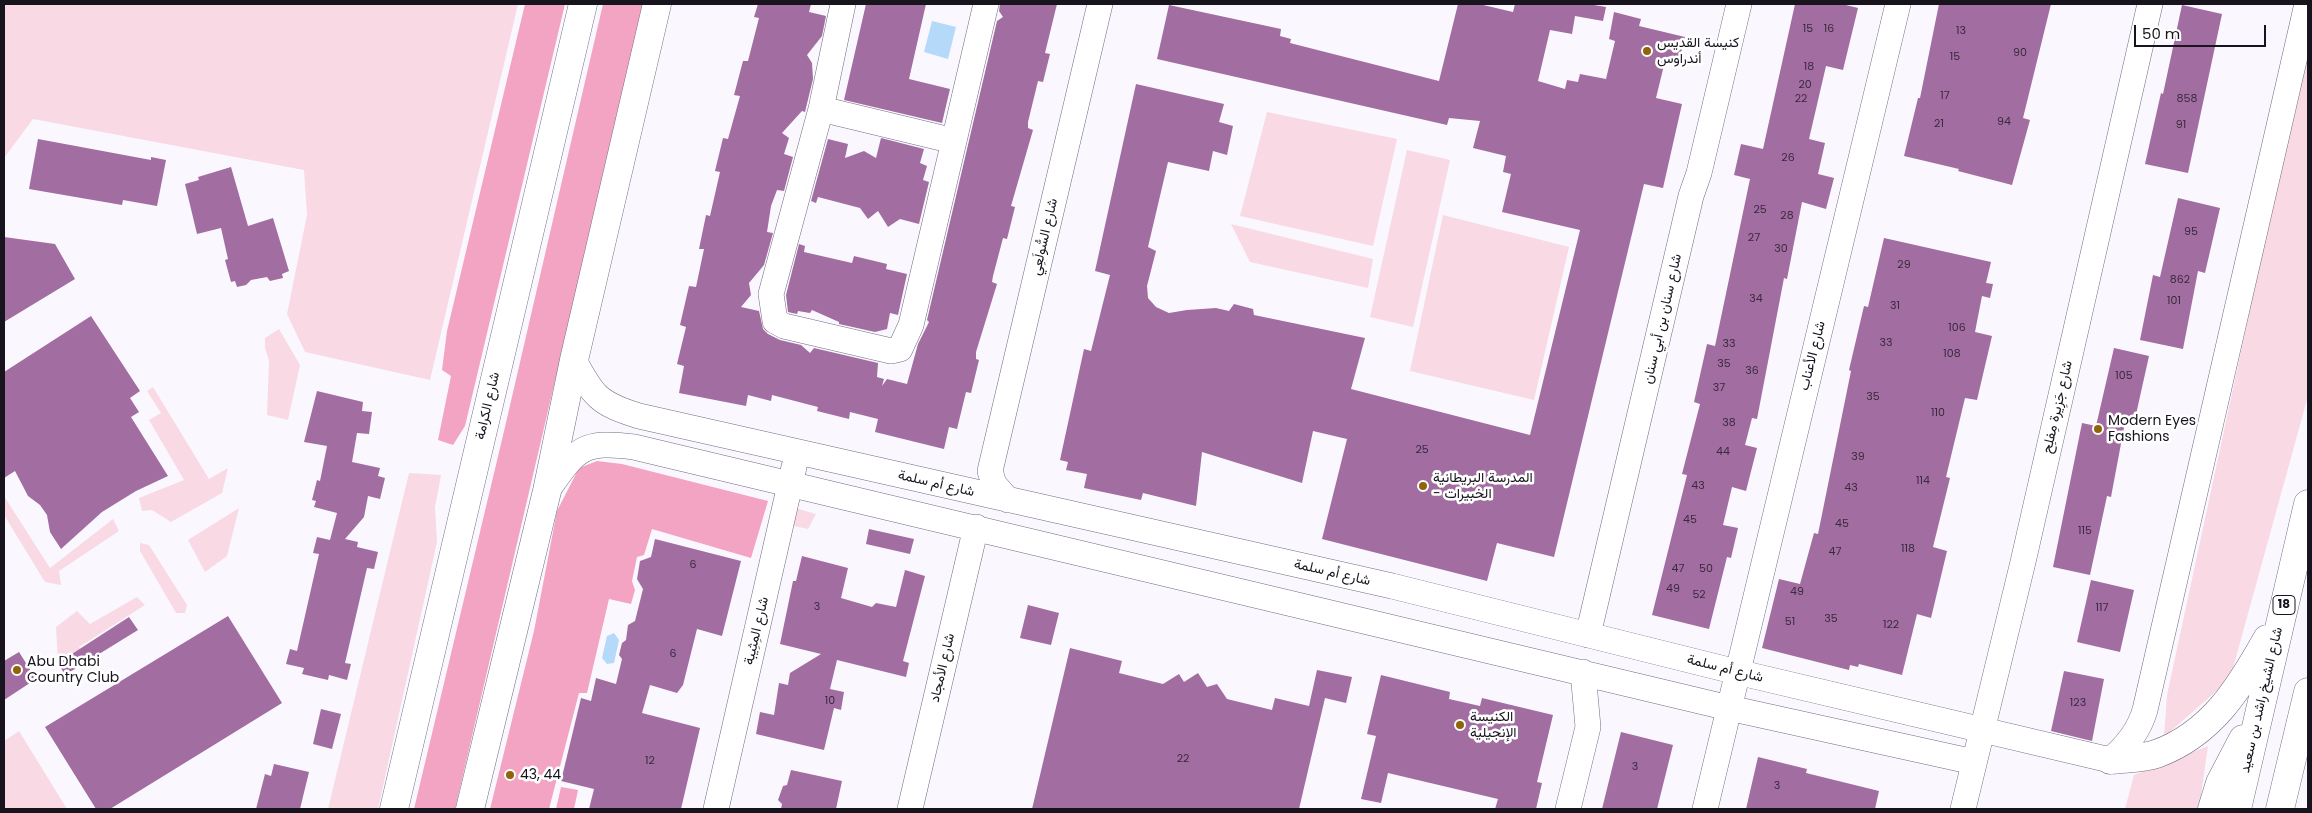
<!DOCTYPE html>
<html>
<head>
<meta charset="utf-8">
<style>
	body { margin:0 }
	#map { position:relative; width:2312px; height:813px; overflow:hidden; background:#faf8fe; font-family:Poppins,sans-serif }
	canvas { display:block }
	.frame { position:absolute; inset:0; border:5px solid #17141d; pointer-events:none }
	.scale { position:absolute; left:2134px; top:25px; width:132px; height:22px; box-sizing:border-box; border:2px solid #17141d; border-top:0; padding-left:6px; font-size:15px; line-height:18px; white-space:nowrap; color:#17141d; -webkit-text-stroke:4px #fff; paint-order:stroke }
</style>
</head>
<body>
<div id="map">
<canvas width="2312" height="813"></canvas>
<div class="frame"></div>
<div class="scale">50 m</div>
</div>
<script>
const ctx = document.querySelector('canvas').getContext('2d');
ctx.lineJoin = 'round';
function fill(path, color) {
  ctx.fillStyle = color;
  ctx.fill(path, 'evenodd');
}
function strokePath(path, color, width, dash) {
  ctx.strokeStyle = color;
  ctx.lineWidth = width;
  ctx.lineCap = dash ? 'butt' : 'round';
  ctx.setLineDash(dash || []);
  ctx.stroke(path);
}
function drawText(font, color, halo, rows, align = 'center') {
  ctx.font = font + ' Poppins,Vazirmatn,sans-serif';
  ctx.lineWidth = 5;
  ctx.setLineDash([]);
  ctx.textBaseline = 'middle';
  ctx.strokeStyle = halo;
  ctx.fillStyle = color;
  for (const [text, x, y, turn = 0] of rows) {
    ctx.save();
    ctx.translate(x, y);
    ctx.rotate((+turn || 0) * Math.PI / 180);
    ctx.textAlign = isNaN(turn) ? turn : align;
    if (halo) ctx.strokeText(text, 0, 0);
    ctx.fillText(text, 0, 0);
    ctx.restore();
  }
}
fill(new Path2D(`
	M4,4H518L430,380L305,352L287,314L307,215L304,170L33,119L4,158Z
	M2308,41V396L2230,679L2164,737L2167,695Z
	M1267,112L1397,139L1373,246L1240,216Z
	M1407,150L1450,160L1413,327L1370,317Z
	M1443,215L1569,247L1534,400L1410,371Z
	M1231,224L1373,259L1368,288L1250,262Z
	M279,329L300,365L288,420L267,415L269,361L265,348V338Z
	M153,387L209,479L228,468L222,493L171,522L152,510L142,511L139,498L184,480L149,420L161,413L147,391Z
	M409,473L441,475L435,507L437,542L378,809H328Z
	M4,496L50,568L113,519L119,531L59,571L61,585L45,582L4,515Z
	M239,508L227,556L205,572L188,540Z
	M795,508L816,514L808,529L794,526L789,521Z
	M140,543L149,545L187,605L185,613H176L140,551Z
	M137,597L145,605L79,647L82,652L65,662L63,659L58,663L56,627L77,611L90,624Z
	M19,731L67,809H4V741Z
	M2208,746L2199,809H2125L2134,775Z`), '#f8d9e4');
fill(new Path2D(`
	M525,4H565L465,426L453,445L438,440L451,376L442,370L447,331Z
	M603,4H643L455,809H414L505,427Z
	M597,461L622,464L768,501L751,558L652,529L644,555L637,557L632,581L635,590L631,604L609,599L587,693H579L549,809H490L534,631L557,511L579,468Z
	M561,787L578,790L574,809H556Z`), '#f2a4c2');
fill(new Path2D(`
	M932,21L956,27L948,59L924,52Z
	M614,633L619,640L614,663L607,664L602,658L607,636Z`), '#b4d9f9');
fill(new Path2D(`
	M758,4H811L809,12L826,16L822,36L807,55L812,63L813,79L805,112L802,111L782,133L789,138L784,154L793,157L784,191L777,190L771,206L767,232L773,233L764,265L749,283L751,295L741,307L759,311L763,329L768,334L780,340L801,345L810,353L814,348L878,363L877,377L884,379L882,386L887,379L907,384L918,344L929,322L927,320L997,21L1003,17L999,11L1000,4H1057L1045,53L1050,54L1043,82L1038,81L1028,122V128L1033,130L1011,206L1015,207L1007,239L1003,238L993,276L992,282L997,284L976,352V359L979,360L971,393L966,392L957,429L949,427L944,449L875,432L878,419L850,412L849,419L817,411L818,407L772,395L771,401L748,395L746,406L679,393L684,366L677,364L686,327L680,325L689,286L696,287L704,249H699L706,215L710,216L720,172L715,171L723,138L728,139L740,96L734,95L743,61H748L759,18L754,17Z
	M866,4H926L909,79L950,89L942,123L844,100Z
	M1458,4H1479L1513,12L1515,4H1588L1606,7L1603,21L1575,16L1572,34L1550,30L1538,81L1565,89L1567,80L1578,82L1580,74L1606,79L1615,41L1609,39L1614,12L1641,19L1639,26L1685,37L1678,65L1665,61L1656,98L1682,104L1663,188L1644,184L1554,557L1497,543L1487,581L1322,539L1347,439L1313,431L1302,483L1202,452L1196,506L1143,493L1141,500L1084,488L1087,474L1066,470L1068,462L1060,460L1084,349L1091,351L1110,275L1095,271L1136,84L1224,104L1219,122L1233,126L1227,155L1213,151L1209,171L1168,162L1148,247L1156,251L1147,286L1148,298L1156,307L1169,313L1187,310L1216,308L1229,311L1234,304L1253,309L1254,315L1365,338L1351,389L1530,435L1580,230L1502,212L1511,174L1503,172L1506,156L1473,148L1480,121L1449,118L1447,125L1157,59L1169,5L1281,29L1280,36L1291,39L1290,43L1439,81Z
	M1795,4H1842L1858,8L1843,70L1826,66L1809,139L1825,143L1818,174L1834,178L1826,209L1802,202L1787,279L1784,278L1757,419L1752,418L1745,445L1757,448L1746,491L1732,487L1723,525L1738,528L1731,558L1727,557L1709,629L1652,615L1687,475L1682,474L1700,404L1694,402L1707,344L1715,346L1750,179L1734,175L1741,144L1763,149Z
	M1939,4H2051L2023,118L2030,120L2012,185L1958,171L1959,169L1904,156L1918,98H1920Z
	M2182,5L2222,14L2188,173L2145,164L2161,93L2163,94Z
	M881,138L924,149L920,163L927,166L923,180L929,182L919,224L900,219L888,227L878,211L868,219L860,208L818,197L816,203L811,201L828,139L848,144L845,158L864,151L876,158Z
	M38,139L151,160V157L166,160L157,206L123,200L122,205L29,189Z
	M231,167L248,226L273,218L289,271L282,274L283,278L270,281L267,277L251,280L246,285L237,287L235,281L231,282L225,260L228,259L221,228L197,234L185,184L199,180L198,177Z
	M2178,198L2220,208L2205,273L2198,271L2183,349L2140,340L2153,275L2160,277Z
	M4,237L55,244L75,279L4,322Z
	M1884,238L1991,262L1986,283L1993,284L1990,298L1982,296L1975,332L1992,336L1977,400L1965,398L1946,477L1950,478L1933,547L1947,551L1931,618L1917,614L1902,675L1859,664L1858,667L1850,665L1849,670L1762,648L1779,579L1800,584L1814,533L1818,534L1851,371L1849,370L1864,306L1868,307Z
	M799,244L805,246L804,252L852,263L854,256L887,264L886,269L907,274L898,315L890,313L887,329L875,332L839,324V322L812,310L810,313L798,311L797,314L788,312L786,295Z
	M91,316L140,391L130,398L139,412L131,417L168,476L136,491L102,512L61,549L50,532L47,515L40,505L28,496L15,471L4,478V372Z
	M2114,348L2149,356L2135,419L2126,417L2111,497L2107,496L2090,575L2053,567L2082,423L2096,426Z
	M317,391L363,402L362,411L372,412L369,434L357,433L352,462L380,468L378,476L385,478L380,499L368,496L364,517L345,539L358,542L357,547L378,552L374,569L367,568L345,663L351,664L347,680L329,675L328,680L302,674L304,668L286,664L290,649L297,651L319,554L313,553L317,537L330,540L337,513L314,507L316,501L312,500L317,480L320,481L327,446L304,442Z
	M869,529L914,539L910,554L866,544Z
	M655,539L741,561L722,636L697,629L683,685L677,693L650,685L642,713L700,728L681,809H589L594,789L561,781L581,698L591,701L596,678L616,684L622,659L619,655L622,643L626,640L628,625L635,621L643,589L637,579L640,561L651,557Z
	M802,556L848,568L841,598L872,607L876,603L896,607L905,570L925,576L903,661L909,663L906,677L837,660L830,689L844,692L841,710L834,708L824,750L756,734L760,712L774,715L779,683L788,685L790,673L821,654L780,644L793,581H796Z
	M2091,580L2134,590L2120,652L2077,642Z
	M1028,605L1059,613L1051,645L1020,638Z
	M228,616L282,703L110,809H96L45,727Z
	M129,617L138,630L65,675L58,663Z
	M1070,648L1122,661L1119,673L1163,684L1179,674L1184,682L1198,673L1207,687L1217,684L1227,699L1272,710L1275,698L1309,706L1317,670L1352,677L1346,703L1325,698L1299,809H1032Z
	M19,652L36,679L4,700V661Z
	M2064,671L2104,679L2092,741L2051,731Z
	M1381,675L1450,692L1449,699L1480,706L1482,698L1553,715L1537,782L1542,783L1536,809H1495L1498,799L1388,773L1381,803L1361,799L1376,736L1367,734Z
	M321,709L341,714L332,749L313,744Z
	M1621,732L1673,745L1657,809H1602Z
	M1758,757L1807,769L1806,773L1879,791L1875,809H1746Z
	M274,764L309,772L300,809H256L265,774L271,776Z
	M791,770L842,781L836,809H781L782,804L778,800L783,786L787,785Z`), '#a26da1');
const minor = new Path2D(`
	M843,4L821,109L771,294L775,321L784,326L891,351L900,349L911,325L986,4
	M821,109L954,141
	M574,360C593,396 599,404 639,416L1392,586L1737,672L2110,760C2127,746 2139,731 2145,710L2307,4
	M547,491C576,450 581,440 634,447L1729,708L1974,762
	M1008,500L994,484L990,471L1100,4
	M1588,635L1691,196L1699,173L1739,4
	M716,809L794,467
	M910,809L976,527
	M1568,809L1588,727L1583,672
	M1705,809L1898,4
	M1963,809L2023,562L2150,4`);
const major = new Path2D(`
	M2110,760C2125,758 2142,759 2156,754C2212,734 2240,687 2267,639
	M394,809L583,4
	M470,809L547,491L574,360L657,4
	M2212,809L2220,783L2243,739
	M2237,809L2308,504
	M2280,809L2308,692`);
strokePath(minor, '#736c84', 26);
strokePath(major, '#736c84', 29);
strokePath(minor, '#fff', 25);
strokePath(major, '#fff', 28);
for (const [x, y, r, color] of [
	[1647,51,5,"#8f640a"],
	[2098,429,5,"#8f640a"],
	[1423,486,5,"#8f640a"],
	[17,670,5,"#8f640a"],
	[1460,725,5,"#8f640a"],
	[510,775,5,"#8f640a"]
]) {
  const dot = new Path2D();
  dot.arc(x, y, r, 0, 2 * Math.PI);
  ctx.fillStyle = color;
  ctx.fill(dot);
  strokePath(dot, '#fff', 2);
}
drawText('11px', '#3a2a3e', null, [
	["15",1808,29],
	["16",1829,29],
	["13",1961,31],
	["90",2020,53],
	["15",1955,57],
	["18",1809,67],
	["20",1805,85],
	["17",1945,96],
	["22",1801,99],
	["858",2187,99],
	["94",2004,122],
	["21",1939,124],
	["91",2181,125],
	["26",1788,158],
	["25",1760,210],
	["28",1787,216],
	["95",2191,232],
	["27",1754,238],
	["30",1781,249],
	["29",1904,265],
	["862",2180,280],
	["34",1756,299],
	["101",2174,301],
	["31",1895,306],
	["106",1957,328],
	["33",1886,343],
	["33",1729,344],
	["108",1952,354],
	["35",1724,364],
	["36",1752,371],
	["105",2124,376],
	["37",1719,388],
	["35",1873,397],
	["110",1938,413],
	["38",1729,423],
	["25",1422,450],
	["44",1723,452],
	["39",1858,457],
	["114",1923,481],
	["43",1698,486],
	["43",1851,488],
	["45",1690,520],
	["45",1842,524],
	["115",2085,531],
	["118",1908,549],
	["47",1835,552],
	["6",693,565],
	["47",1678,569],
	["50",1706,569],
	["49",1673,589],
	["49",1797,592],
	["52",1699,595],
	["3",817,607],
	["117",2102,608],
	["35",1831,619],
	["51",1790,622],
	["122",1891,625],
	["6",673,654],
	["10",830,701],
	["123",2078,703],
	["22",1183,759],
	["12",650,761],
	["3",1635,767],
	["3",1777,786]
]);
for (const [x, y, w] of [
	[2284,605,22]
]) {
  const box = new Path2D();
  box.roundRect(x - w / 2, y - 9.5, w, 19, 4);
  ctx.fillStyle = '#fff';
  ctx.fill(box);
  strokePath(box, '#17141d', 1);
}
drawText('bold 12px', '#17141d', null, [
	["18",2284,605]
]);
drawText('14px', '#17141d', '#fff', [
	["كنيسة القديس",1657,43],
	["أندراوس",1657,59],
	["Modern Eyes",2108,421],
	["Fashions",2108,437],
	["المدرسة البريطانية",1433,478],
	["- الخبيرات",1433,494],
	["Abu Dhabi",27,662],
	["Country Club",27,678],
	["الكنيسة",1470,717],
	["الإنجيلية",1470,733],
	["43, 44",520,775]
], 'left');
drawText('14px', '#17141d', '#fff', [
	["شارع السُّولَعِي",1045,237,-77],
	["شارع سنان بن أبي سنان",1663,319,-77],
	["شارع الأعناب",1813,356,-76],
	["شارع الكرامة",488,406,-77],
	["شارع جَزِيرة مِفلِح",2058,407,-77],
	["شارع أم سلمة",936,484,13],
	["شارع أم سلمة",1332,573,13],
	["شارع المِثِيبة",757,631,-77],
	["شارع الأمجاد",943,668,-77],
	["شارع أم سلمة",1725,669,14],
	["شارع الشيخ راشد بن سعيد",2262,700,-77]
]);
</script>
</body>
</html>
